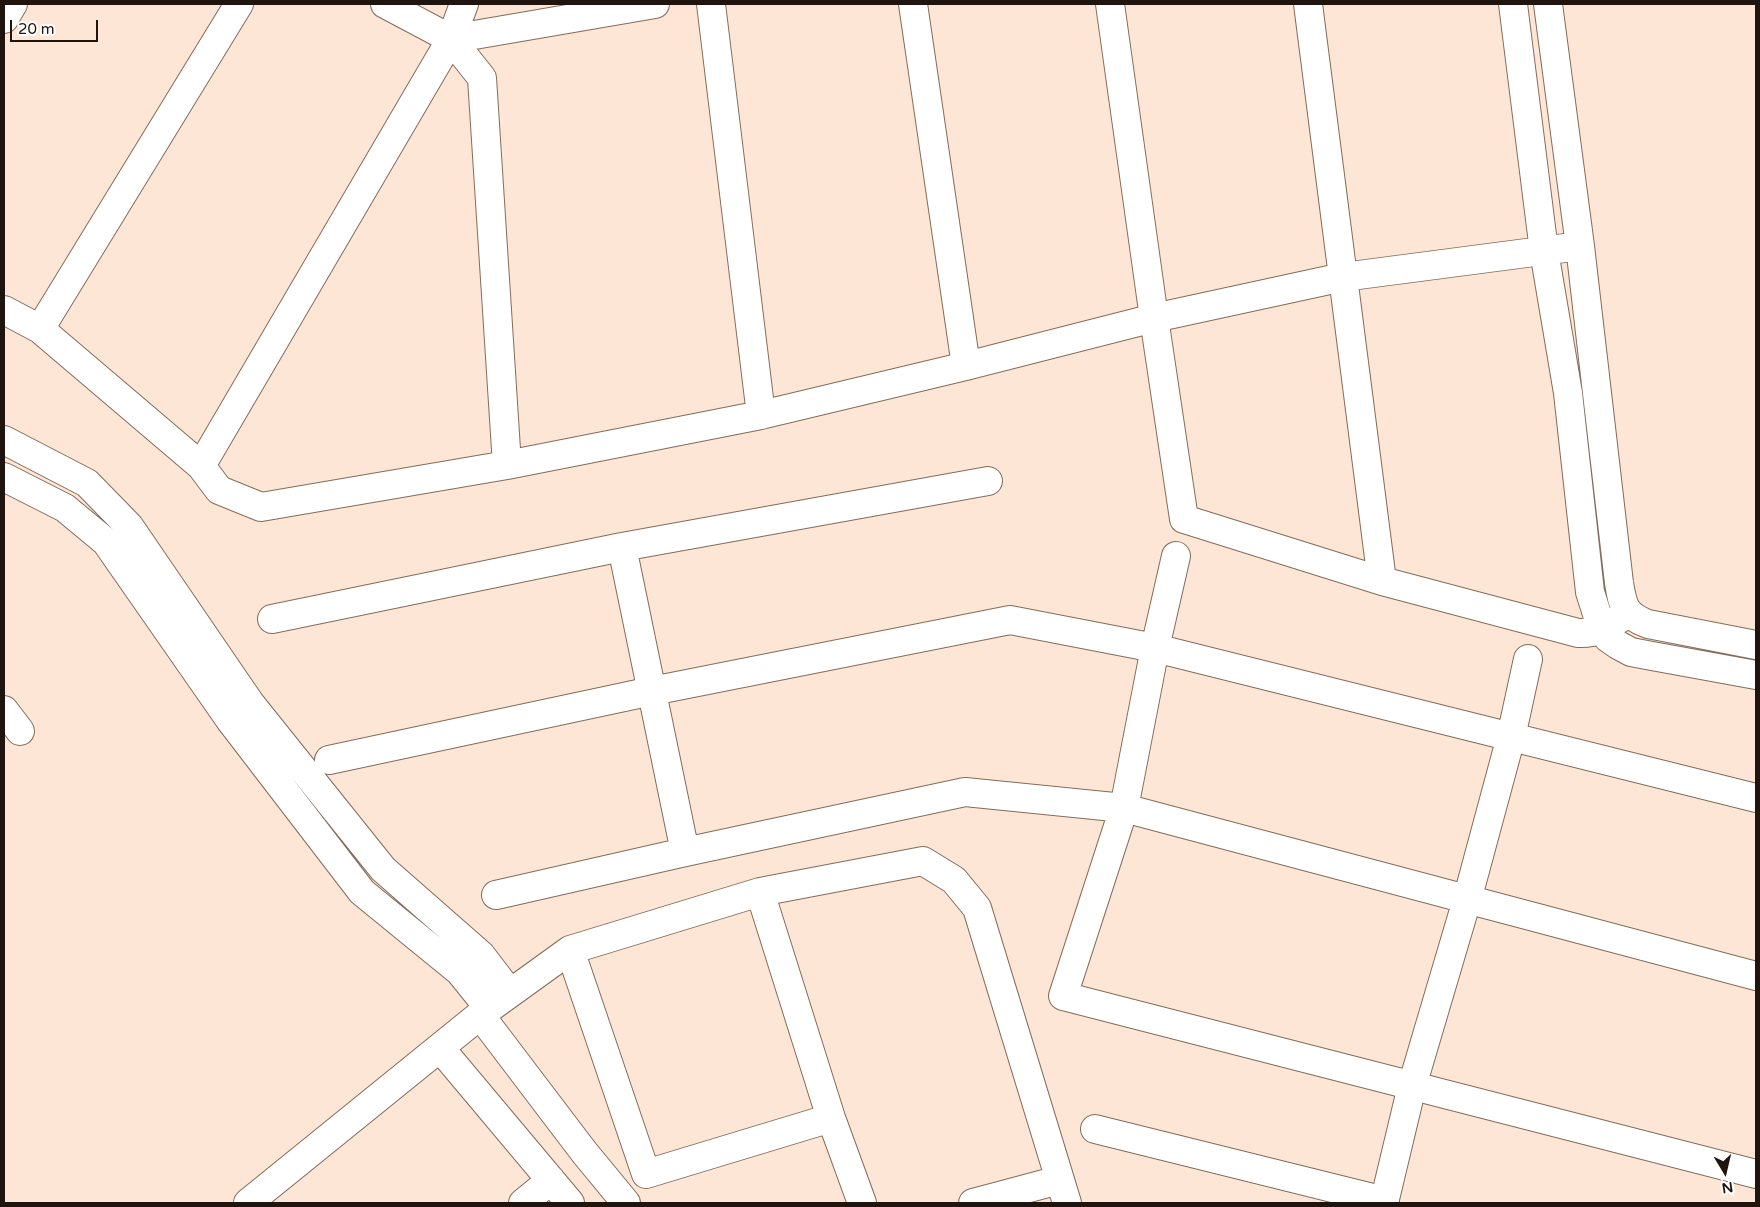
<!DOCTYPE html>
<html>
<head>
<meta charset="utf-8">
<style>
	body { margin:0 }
	#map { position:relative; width:1760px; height:1207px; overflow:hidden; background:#fde6d5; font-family:"Varela Round",sans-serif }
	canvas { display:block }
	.frame { position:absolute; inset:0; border:5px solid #1f150e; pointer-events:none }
	.north { position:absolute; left:1700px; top:1147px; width:50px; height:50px; -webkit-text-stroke:4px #fff; paint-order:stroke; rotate:171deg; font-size:14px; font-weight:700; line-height:20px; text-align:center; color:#1f150e }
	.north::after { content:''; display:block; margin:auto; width:18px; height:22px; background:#1f150e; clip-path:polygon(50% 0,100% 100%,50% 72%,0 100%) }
	.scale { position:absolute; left:10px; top:20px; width:88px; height:22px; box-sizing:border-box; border:2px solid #1f150e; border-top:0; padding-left:6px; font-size:15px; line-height:18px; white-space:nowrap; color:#1f150e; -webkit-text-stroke:4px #fff; paint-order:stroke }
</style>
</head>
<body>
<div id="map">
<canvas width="1760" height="1207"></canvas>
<div class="frame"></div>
<div class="north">N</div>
<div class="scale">20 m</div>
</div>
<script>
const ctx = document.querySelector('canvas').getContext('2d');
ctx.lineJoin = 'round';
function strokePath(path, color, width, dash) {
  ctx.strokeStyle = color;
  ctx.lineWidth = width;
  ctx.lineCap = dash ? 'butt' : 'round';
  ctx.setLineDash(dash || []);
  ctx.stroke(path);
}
const minor = new Path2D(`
	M385,4L451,39L482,78L507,465
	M711,4L761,415
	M913,4L966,366
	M1110,4L1154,318L1184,519L1382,581L1578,633C1600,634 1610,625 1628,613
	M1308,4L1382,581
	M1513,4L1544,251L1568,393L1590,592L1602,630L1608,638L1618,645L1631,652L1652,656L1756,675
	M1548,4L1580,246L1619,583C1623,606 1624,615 1648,624L1756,645
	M4,19L13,4
	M451,39L655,4
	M4,310L40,329L201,466L219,490L261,507L507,465L761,415L966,366L1154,318L1343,277L1580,246
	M40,329L239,4
	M4,440L87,483L129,526L250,703L383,869L481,955L510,993
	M201,466L451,39L464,4
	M4,477L65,508L106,542L230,720L362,892L460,972L489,1008
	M622,547L685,852
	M1176,556L1155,648L1124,808L1063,996L1756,1174
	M272,619L622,547L988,481
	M4,710L20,731
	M329,760L652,691L1010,620L1155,648L1756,798
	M760,892L831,1118
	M496,895L685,852L965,792L1124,808L1756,976
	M570,950L646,1174L831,1118L862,1203
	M480,1015L584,1152L626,1203
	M440,1048L570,1203
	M1095,1129L1385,1201
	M248,1203L480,1015L570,950L760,892L923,861L954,880L977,908L1067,1203
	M523,1203L551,1180
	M973,1203L1059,1180
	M1384,1203L1412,1086L1467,900L1511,737L1528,659`);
strokePath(minor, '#856c59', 30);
strokePath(minor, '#fff', 28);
</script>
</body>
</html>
